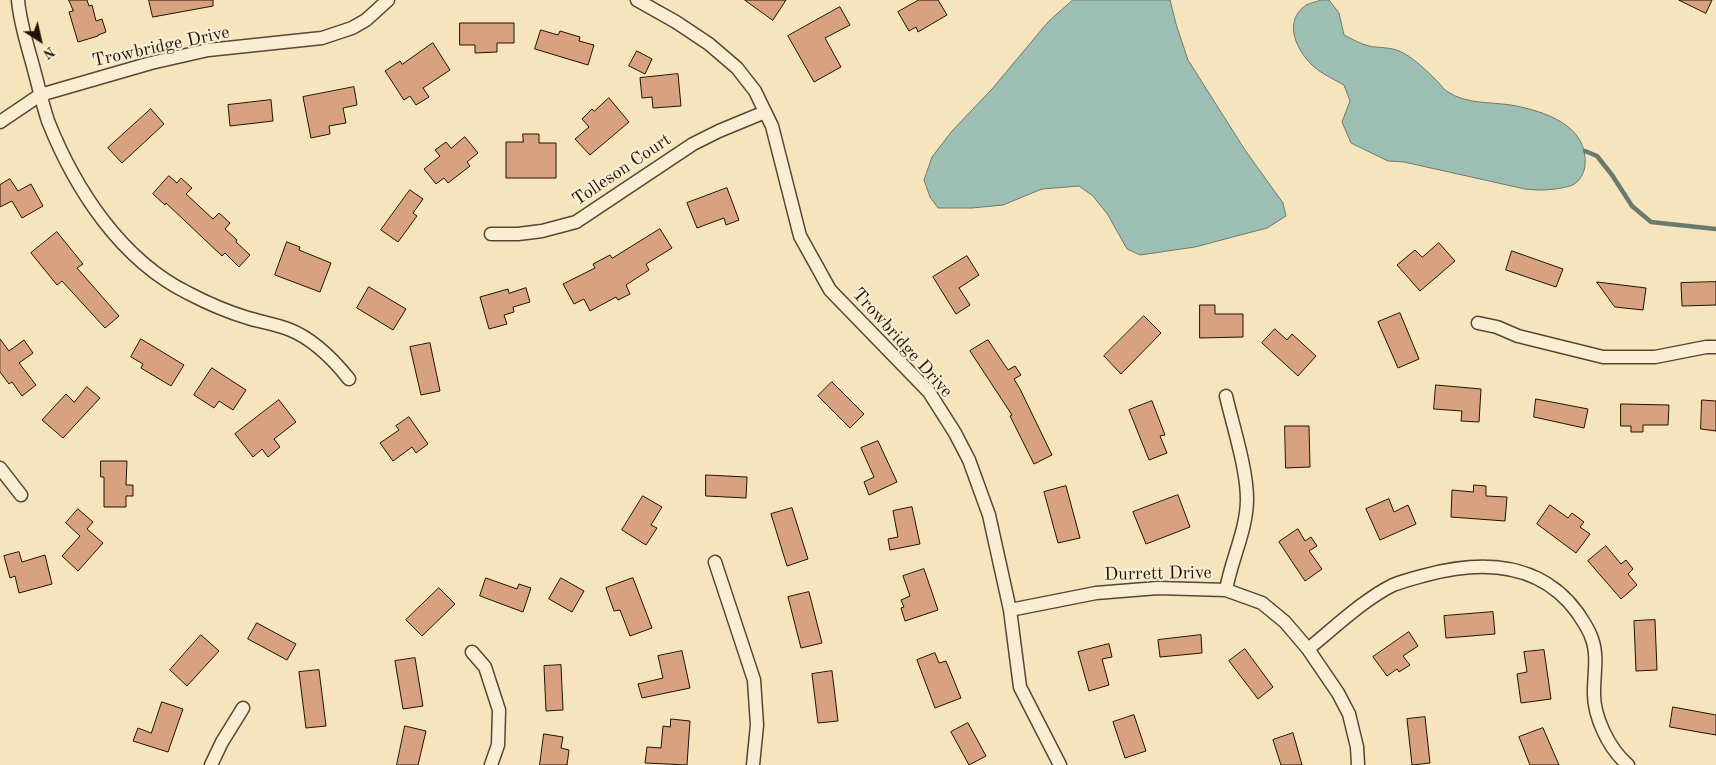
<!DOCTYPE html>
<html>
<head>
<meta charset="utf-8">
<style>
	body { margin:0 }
	#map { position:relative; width:1716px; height:765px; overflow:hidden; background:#f6e4bd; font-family:"Old Standard TT",serif }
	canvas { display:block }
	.north { position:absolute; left:15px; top:15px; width:50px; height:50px; -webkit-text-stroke:4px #f9edd4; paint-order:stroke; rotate:145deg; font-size:14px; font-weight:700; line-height:20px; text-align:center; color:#211303 }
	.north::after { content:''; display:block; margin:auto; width:18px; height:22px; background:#211303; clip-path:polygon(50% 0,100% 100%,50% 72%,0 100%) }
</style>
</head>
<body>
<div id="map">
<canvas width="1716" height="765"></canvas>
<div class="north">N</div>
</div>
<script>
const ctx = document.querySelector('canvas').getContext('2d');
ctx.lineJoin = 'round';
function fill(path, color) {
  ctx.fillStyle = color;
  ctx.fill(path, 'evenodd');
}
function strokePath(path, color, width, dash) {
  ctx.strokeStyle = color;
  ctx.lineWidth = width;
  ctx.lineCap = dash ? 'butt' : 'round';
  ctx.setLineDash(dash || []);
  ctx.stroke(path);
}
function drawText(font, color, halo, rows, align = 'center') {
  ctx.font = font + ' "Old Standard TT",serif';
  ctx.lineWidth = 4.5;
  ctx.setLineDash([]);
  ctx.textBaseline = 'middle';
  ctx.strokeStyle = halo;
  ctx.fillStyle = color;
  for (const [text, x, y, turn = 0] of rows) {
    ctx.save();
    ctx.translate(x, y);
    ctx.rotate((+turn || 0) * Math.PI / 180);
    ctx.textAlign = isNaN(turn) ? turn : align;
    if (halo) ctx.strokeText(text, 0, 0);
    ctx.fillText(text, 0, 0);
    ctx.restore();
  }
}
const water = new Path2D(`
	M1073,0H1170L1176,24L1188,60L1245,150L1283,203L1286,216L1267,228L1195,247L1140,255L1127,249L1108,215L1093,196L1079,186L1042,189L1003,205L972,208H938L930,197L924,180L932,157L952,131L992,89L1048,22Z
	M1321,0H1329L1339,13L1344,35C1352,39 1361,44 1369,46C1378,48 1390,47 1399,51C1412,56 1428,72 1438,82C1441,85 1444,90 1448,92C1466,104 1491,102 1511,105C1544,111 1589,125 1585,166C1584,174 1578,184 1570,186C1555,190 1540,191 1525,189L1404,162L1388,161L1351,143L1342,122L1350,101L1344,85C1333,79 1322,74 1313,66C1297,51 1282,22 1306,5C1310,3 1316,2 1321,0Z`);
fill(water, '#9dbeb2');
strokePath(water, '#6b7a6c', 1);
strokePath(new Path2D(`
	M1585,151L1597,156L1612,175L1632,206L1651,222L1716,229`), '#6b7a6c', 4.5);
const building = new Path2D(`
	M69,0H87L89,6L92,5L96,21L102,19L106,32L98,35V36L78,42L69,12L73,11Z
	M149,0H213V6L153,17Z
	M745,0H786L773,20Z
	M919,0H938L947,15L918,32L916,27L909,31L898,12Z
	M1679,0H1712L1706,13Z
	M840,7L850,25L825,38L841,67L814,82L788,36Z
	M460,23H514V43H497V52L475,53V45H460Z
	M541,30L558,35L560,31L580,37L579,41L594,45L588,65L535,49Z
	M433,43L450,70L423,88L429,97L416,105L410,96L404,100L385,71L400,61L402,64Z
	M637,51L652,59L645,74L629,66Z
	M678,74L681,106L653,108L652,97L642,98L640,78Z
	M354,87L357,105L343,108L346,123L329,126L330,134L311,138L303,97Z
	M609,98L629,122L590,155L575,139L589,127L582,119L592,109L594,111Z
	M271,100L273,121L230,126L228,105Z
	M151,109L164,124L122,163L108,148Z
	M523,134H539V143H556V178H506V142H523Z
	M465,137L478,153L467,162L470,166L448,183L444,178L436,184L424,169L440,156L435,150L446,142L451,148Z
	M169,176L177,183L181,178L192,188L186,194L213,219L219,213L230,223L225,229L237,240L236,242L250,255L239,267L225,253L222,256L166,203L165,205L153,194Z
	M10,179L18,191L31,184L43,206L22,218L12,201L0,207V185Z
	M727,188L739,220L726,225L724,218L697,228L687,203Z
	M410,190L423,199L413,213L417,216L398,242L381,230Z
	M660,229L672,248L646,264L649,270L626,285L630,294L618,300L616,297L590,311L584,299L574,304L563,284L595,268L593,264L610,255L612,258Z
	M57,232L83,264L77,268L119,316L105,328L62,281L57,285L31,253Z
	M287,242L300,247L299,250L331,263L320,292L275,275Z
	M1439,243L1455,261L1420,291L1397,265L1415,250L1422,257Z
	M1512,251L1563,269L1556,287L1506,270Z
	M967,256L979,275L959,288L970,305L956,314L933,277Z
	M1597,282L1646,288L1643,310L1615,307Z
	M1716,282V305L1682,306L1681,283Z
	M369,287L406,309L393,330L357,308Z
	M526,288L530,302L513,307L514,312L504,315L507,324L489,329L480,297L508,289L509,293Z
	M1200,305H1215V314H1243V337L1200,338Z
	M1400,313L1419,359L1398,368L1378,322Z
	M1144,316L1161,333L1121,374L1104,356Z
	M1275,329L1287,340L1292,334L1316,356L1298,376L1262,343Z
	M0,339L9,351L24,340L33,353L19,363L36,385L22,396L12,382L9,384L0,372Z
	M141,339L184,365L171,386L141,368L143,364L131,357Z
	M988,340L1008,370L1015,366L1021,375L1014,379L1020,389L1052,455L1034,464L1010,416L1012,415L970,351Z
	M430,343L440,391L421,395L410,347Z
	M212,368L246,390L233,410L219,401L214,408L194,395Z
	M832,382L864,414L850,428L818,396Z
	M1436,385L1481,389L1479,422L1461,421L1462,411L1434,409Z
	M87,387L100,398L63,438L42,420L66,394L74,402Z
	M1536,399L1588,409L1584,428L1534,417Z
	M279,400L296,422L274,439L280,447L268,457L262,449L253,457L235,434Z
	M1702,400L1716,401V431L1701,429Z
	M1152,401L1165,435L1160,436L1167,453L1149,460L1129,410Z
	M1621,404L1669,405L1668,425H1643V432H1631V426H1621Z
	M409,417L428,444L416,453L412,447L393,461L380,443L399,430L396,426Z
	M1285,426H1309L1310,467L1286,468Z
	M878,441L897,482L869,495L864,482L874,477L861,448Z
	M101,461H127L126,485H133V496H126V507H104V477H101Z
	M706,475L747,477L746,498L706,496Z
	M1474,485L1486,486V496L1507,497L1505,521L1451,517L1452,490L1473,492Z
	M1066,486L1080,538L1058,543L1044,492Z
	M1178,495L1190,527L1146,544L1133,512Z
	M643,496L662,507L651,525L657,528L646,545L622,530Z
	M1389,499L1394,512L1408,505L1416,524L1380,540L1366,509Z
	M1550,505L1568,518L1572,513L1584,522L1580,527L1590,534L1576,553L1537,524Z
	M912,507L920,544L890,550L888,539L898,537L893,511Z
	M792,508L808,559L787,566L771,514Z
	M78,509L93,522L87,529L103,543L78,571L62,556L80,536L66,523Z
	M1298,529L1305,541L1311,537L1317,546L1309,551L1322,569L1305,581L1279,542Z
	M1606,546L1621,564L1626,560L1633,569L1628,574L1637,585L1621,599L1588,561Z
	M19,552L22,562L45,555L52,584L19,593L15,576L10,578L4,556Z
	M924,569L938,610L905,621L901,608L904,607L901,600L910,596L903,576Z
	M486,578L517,589L519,584L531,588L523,612L480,596Z
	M561,578L584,591L572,612L549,599Z
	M633,578L652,628L630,636L620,610L614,611L606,588Z
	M439,588L455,604L422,636L406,620Z
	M809,592L822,643L801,648L788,597Z
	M1493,612L1495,634L1446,638L1444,616Z
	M1655,620L1657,670L1636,671L1634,621Z
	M257,623L296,644L287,660L248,639Z
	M1409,632L1418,646L1403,656L1410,665L1399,672L1397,669L1387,676L1373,657Z
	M201,635L219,651L187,686L170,670Z
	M1201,635L1202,653L1160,657L1158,640Z
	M1109,644L1112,657L1102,659L1109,685L1089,691L1078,652Z
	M1245,649L1273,687L1258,699L1229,661Z
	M1544,650L1551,699L1521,703L1517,674L1527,672L1524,652Z
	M682,651L690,688L642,698L638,684L663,678L658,656Z
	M935,653L939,663L946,661L961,698L935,708L917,660Z
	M415,658L423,706L403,709L395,661Z
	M561,665L563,710L546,711L544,666Z
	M319,670L326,726L306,728L299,672Z
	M832,671L838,721L818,723L812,674Z
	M162,702L183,709L168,752L133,741L138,728L151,733Z
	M1673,707L1716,715V735L1670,727Z
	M1134,715L1146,751L1125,758L1113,722Z
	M1425,717L1430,763L1412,765L1407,719Z
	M671,719L690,721L687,765L645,763L647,747L661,748L663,726L670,727Z
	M968,723L986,756L969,765L951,732Z
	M405,726L426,731L418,765H397Z
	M1543,728L1559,765H1530L1519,737Z
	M1293,733L1302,765H1281L1273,740Z
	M544,734L563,737L561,748L569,750L567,765H540Z`);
fill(building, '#d8a17f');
strokePath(building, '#211303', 1);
const street = new Path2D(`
	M18,0C20,23 27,44 33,66C38,84 42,103 48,121C75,189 121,260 188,293C207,303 228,312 248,318C261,322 275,324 288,329C312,338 333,359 349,379
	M637,0L676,22L709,44L737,68L755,91L772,126L800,236L830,290L929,392L955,433L969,460L989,515L1010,610L1020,687L1060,765
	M0,122L40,95L151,63L208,50L322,38L352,28L366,20L388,0
	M491,234H518L542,231L576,222L693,144L719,131L765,112
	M1478,323L1497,327L1518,336L1603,357H1655L1706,347H1716
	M0,468L21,495
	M715,562L754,680L757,725L753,765
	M1226,590C1231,560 1247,530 1247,499C1247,469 1233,426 1226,396
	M1010,610L1096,593L1158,588L1226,590L1262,603L1285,622L1308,649L1338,693L1349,714L1357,747L1358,765
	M1308,649C1334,628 1363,600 1393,585C1403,581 1415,578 1426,575C1482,560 1540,562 1577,612C1583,621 1589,629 1592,639C1598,655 1594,674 1594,691C1593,716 1609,749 1628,765
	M472,652L485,667L499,710L498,745L491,765
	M211,765L222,742L243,708`);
strokePath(street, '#564732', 15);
strokePath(street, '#f9edd4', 12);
drawText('18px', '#211303', '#f9edd4', [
	["Trowbridge Drive",161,47,-12],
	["Tolleson Court",622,170,-34],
	["Trowbridge Drive",902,343,48],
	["Durrett Drive",1158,574,-1]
]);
</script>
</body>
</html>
